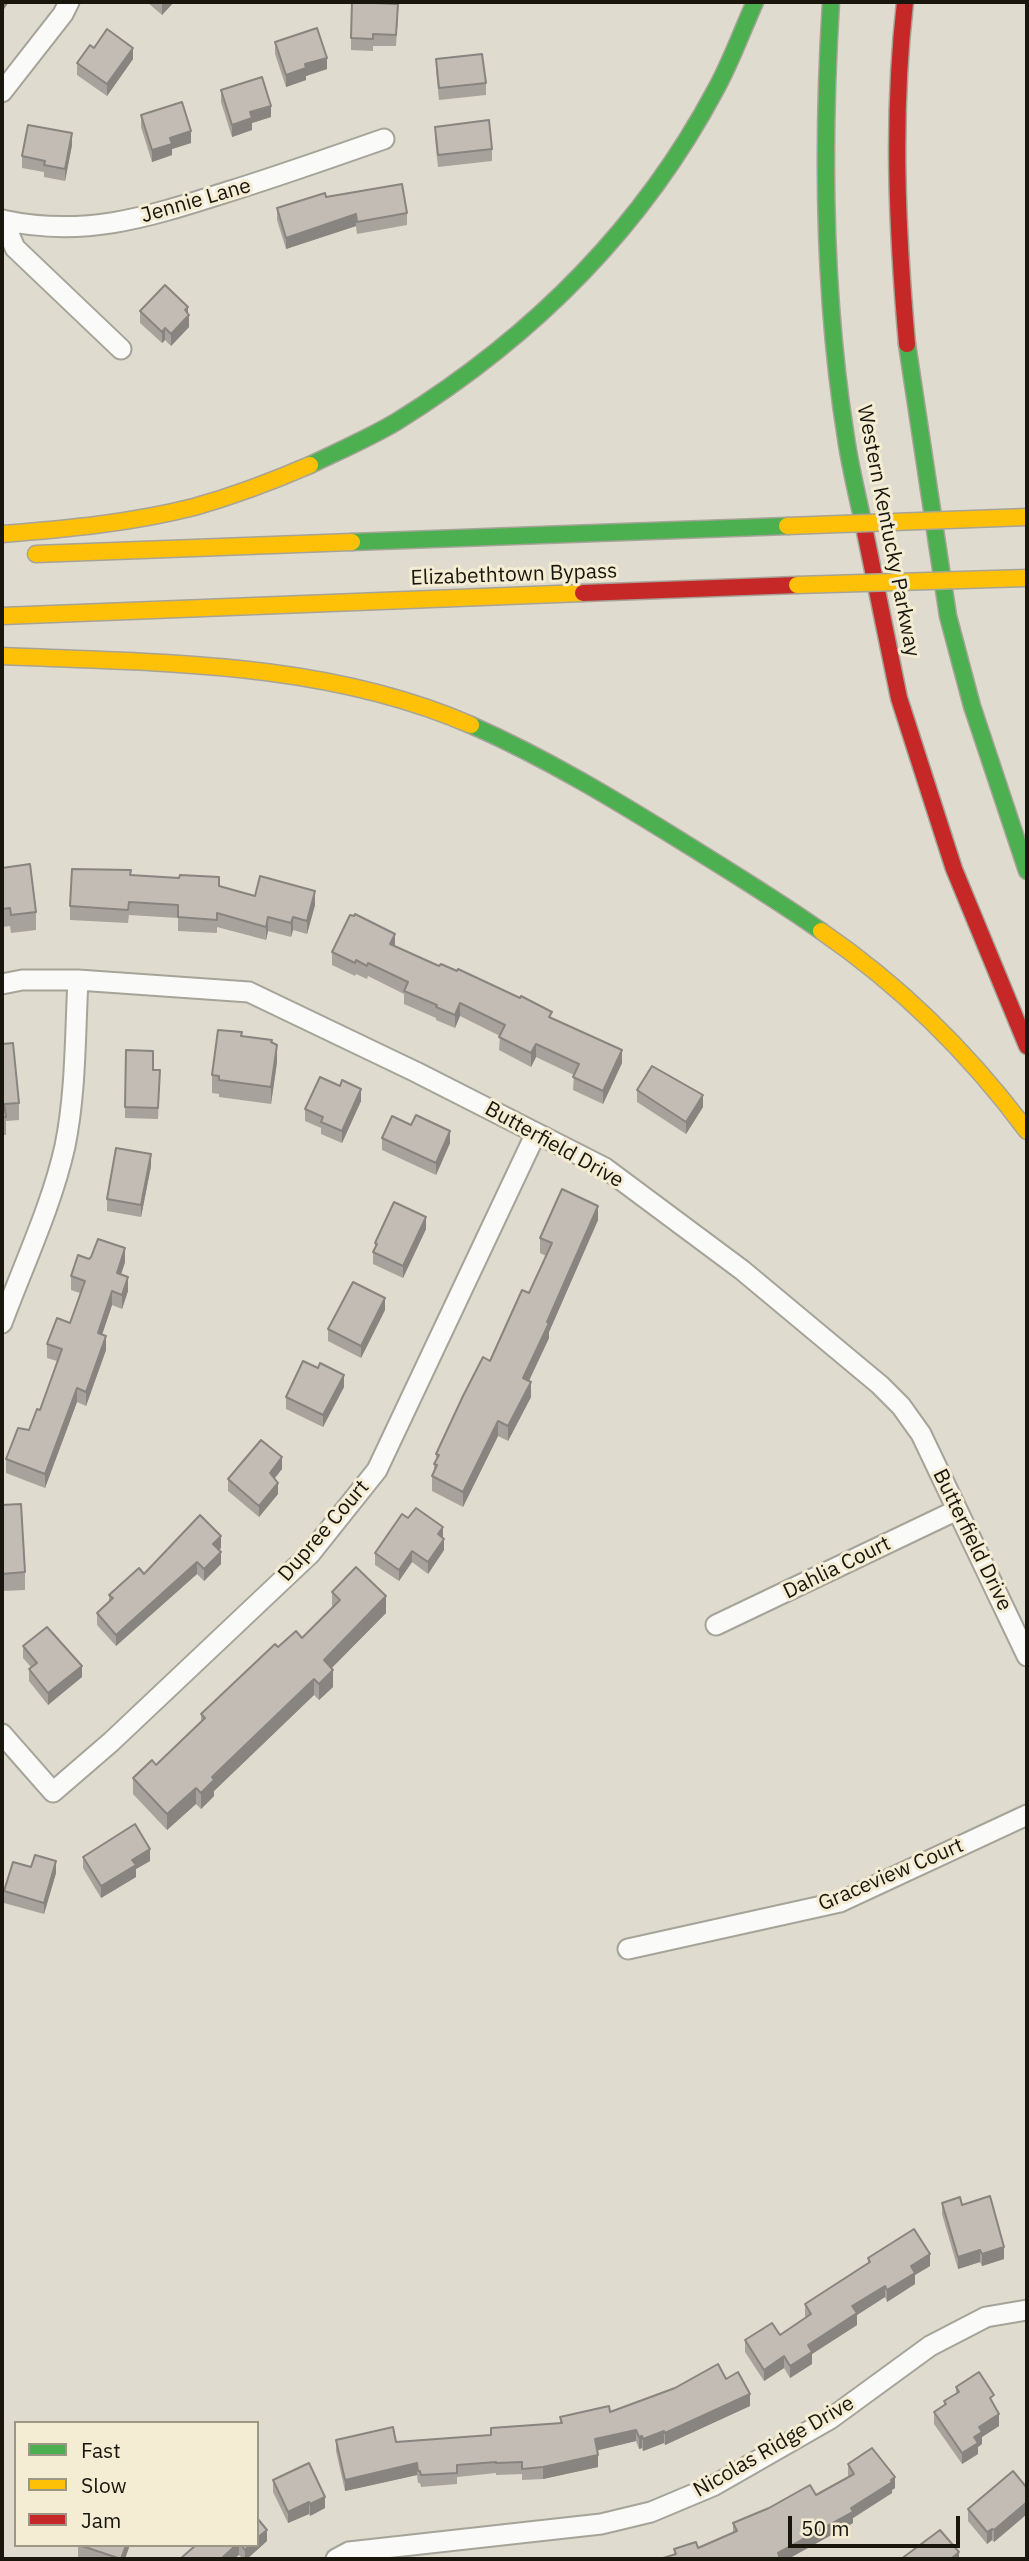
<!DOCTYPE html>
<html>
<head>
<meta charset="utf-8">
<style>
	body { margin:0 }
	#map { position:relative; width:1029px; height:2561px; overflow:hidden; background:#dfdbce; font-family:"IBM Plex Sans",sans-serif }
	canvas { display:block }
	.frame { position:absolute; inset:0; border:4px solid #19160d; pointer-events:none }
	.legend { position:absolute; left:14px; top:2421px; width:245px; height:126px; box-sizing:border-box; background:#f4ecd3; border:2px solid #9c9684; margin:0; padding:9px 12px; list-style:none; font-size:21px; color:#19160d }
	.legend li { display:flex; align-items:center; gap:14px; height:35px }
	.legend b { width:35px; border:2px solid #9c9684 }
	.scale { position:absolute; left:788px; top:2516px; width:172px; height:32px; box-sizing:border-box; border:4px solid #19160d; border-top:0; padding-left:9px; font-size:21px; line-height:24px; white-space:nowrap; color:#19160d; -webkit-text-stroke:5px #f4ecd3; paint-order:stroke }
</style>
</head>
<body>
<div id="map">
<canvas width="1029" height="2561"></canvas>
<div class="frame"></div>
<ul class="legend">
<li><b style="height:9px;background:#4caf50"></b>Fast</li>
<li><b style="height:9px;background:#ffc107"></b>Slow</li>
<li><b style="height:9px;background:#c62828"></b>Jam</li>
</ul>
<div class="scale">50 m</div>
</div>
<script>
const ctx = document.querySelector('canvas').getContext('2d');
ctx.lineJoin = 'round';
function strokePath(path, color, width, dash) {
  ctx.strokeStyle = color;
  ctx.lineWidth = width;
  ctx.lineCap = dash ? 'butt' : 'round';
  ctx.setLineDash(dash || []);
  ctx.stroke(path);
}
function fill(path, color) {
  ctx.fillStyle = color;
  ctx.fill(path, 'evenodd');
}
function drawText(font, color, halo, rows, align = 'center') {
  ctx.font = font + ' "IBM Plex Sans",sans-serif';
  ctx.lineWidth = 6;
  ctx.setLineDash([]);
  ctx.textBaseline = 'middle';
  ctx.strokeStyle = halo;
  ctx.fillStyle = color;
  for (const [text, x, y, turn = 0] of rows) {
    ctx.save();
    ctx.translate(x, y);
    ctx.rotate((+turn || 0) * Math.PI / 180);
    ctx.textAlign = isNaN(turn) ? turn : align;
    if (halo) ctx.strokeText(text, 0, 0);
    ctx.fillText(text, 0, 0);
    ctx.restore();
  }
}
const street = new Path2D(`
	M2,92L63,14L69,2
	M2,220C85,238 148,217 227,192C279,176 332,157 384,139
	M3,220L15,248L121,349
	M2,984L22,980H78L249,992L416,1072L605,1168L742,1270L880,1385L901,1406L921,1434L1027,1656
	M2,1323C23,1266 52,1205 65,1146C76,1092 75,1035 78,980
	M716,1625L957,1510
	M2,1734L53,1792L111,1742L310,1554L377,1470L536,1133
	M628,1949L840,1902L1027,1815
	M336,2559L349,2552L601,2524L651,2512L713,2486L830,2419L930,2346L986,2317L1027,2310`);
const fast = new Path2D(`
	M831,2C822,147 823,294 846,438C850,466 857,494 863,522
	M907,344L948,616L972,706L1027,871
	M310,465C339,451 369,438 396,422C530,339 641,230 716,89C731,62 742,31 755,2
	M352,542L787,526
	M471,725C546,758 617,801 686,844C731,872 777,900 821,931`);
const slow = new Path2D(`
	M2,534C66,529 131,523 194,507C233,496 273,481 310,465
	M36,554L352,542
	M2,616L583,593
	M2,656C160,663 324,661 471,725
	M821,931C901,986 969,1053 1027,1131`);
const jam = new Path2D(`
	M905,2C892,116 897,230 907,344
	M863,522L899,698L954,869L1027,1046
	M583,593L797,585`);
strokePath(street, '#a6a399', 23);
strokePath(fast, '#a6a399', 19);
strokePath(slow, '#a6a399', 19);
strokePath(jam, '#a6a399', 19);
strokePath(street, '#fafaf8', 19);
strokePath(fast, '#4caf50', 16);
strokePath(slow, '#ffc107', 16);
strokePath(jam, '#c62828', 16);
const slowBridge = new Path2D(`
	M787,526L1027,517
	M797,585L1027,578`);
strokePath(slowBridge, '#a6a399', 19, []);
strokePath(slowBridge, '#ffc107', 16);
fill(new Path2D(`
	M147,2H174L162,15Z
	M398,16L396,46H373V51L351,50V38Z
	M275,42L327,69L306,76V80L286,87L275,54Z
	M94,48L133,59L107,96L77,75V63Z
	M436,59L486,83V95L439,100L436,71Z
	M221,90L271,117L252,123V130L232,137L221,102Z
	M141,115L191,143L172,149V155L152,162L141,127Z
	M435,127L492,149V161L438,167L435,138Z
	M72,145L65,181L44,177V172L22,168V156Z
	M326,197L407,213V225L357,234L356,226L286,249L277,220V208Z
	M140,311L188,313L189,327L171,346L165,340L162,343L140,323Z
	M2,868L36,912V930L11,933L10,926L2,927Z
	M131,875L219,887L255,896L315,905L307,934L293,930L291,937L268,931L266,940L217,927V933L178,931V918L129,915L128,923L70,920V906Z
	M395,947L552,1019L622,1063L603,1104L573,1090L574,1075L536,1057L531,1067L499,1050L500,1036L460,1016L455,1028L436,1020V1018L404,1004V994L368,976L367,979L356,974L355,976L332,965V952Z
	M242,1036L272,1043L277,1062L271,1104L219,1097V1094L212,1093V1075Z
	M2,1044L19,1103V1120L6,1121V1135H2Z
	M153,1070H160L158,1119L125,1118V1107Z
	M637,1090L703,1107L686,1134L637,1102Z
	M361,1101L342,1143L321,1134V1128L305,1121V1109Z
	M382,1138L450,1143L436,1175L382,1150Z
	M151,1166L141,1217L107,1211V1199Z
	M598,1220L549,1332V1338L529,1381L531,1397L508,1441L498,1436L463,1507L432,1491V1476L434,1471V1464L436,1460V1454L529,1293L546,1256L540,1253V1238Z
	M426,1229L403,1278L373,1264V1252L375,1248V1243Z
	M89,1259L125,1262L121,1274L128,1291L122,1309L112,1305L102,1334L106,1350L86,1406L77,1402L45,1488L6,1473V1459L29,1430L40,1410L57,1361L47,1358V1344L70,1323L80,1293L71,1290V1276Z
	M385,1310L361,1358L328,1341V1329Z
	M344,1387L323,1427L286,1409V1397Z
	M282,1469L275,1478L278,1494L259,1517L228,1491V1479Z
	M2,1505L25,1572V1590L2,1591Z
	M443,1538L444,1550L428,1574L412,1562L399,1581L375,1565V1553Z
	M221,1548L219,1550L221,1564L204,1581L197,1574L116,1646L97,1625V1613L109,1601V1595L144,1574Z
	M332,1592L386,1613L331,1668L333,1687L319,1700L314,1695L214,1791V1796L201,1809L196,1804L167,1830L133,1794V1778L156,1765L201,1723V1714L278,1647L302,1638L332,1608Z
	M23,1646L82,1677L48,1705L29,1681V1669L31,1667L23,1658Z
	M83,1857L150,1861L136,1869V1877L101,1898L83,1868Z
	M31,1867L56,1873L44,1914L4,1903V1891Z
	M942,2203L962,2205L1004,2259L982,2266L980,2262L958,2269L942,2214Z
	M868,2258L930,2266L915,2275V2284L887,2302L885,2297L857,2315V2325L812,2354V2364L790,2378L784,2368L764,2381L745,2352V2340L780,2335L806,2318L805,2316V2304L868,2263Z
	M726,2379L750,2406L665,2445L664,2443L643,2451L642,2448L639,2449L636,2441L597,2450L598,2467L543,2479L522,2480V2474L496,2475V2473L457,2477V2484L421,2487L420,2483H418L417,2475L345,2491L336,2451V2440L396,2442L491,2435L560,2424V2417L610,2412Z
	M956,2387L994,2405L999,2426L982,2437V2444L978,2447V2454L962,2464L934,2424V2412L944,2406V2401L956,2394Z
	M848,2464L895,2488L892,2490V2493L853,2518V2523L788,2559H660L674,2555V2549L698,2548L733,2532V2523L769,2508L816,2495L849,2477L848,2475Z
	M273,2480L325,2508L310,2516L309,2514L288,2523L273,2492Z
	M1027,2488V2514L994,2542L992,2540L987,2544L968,2521V2509Z
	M267,2541L247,2559H243L239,2555L196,2545H257Z
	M78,2545L125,2559H85L78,2557Z`), '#a8a29c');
fill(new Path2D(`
	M2,2H9L2,12Z
	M163,2H174L162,15V3Z
	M133,48V59L107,96V84Z
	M327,58V69L306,76V80L286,87V75L305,64Z
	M271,106V117L252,123V130L232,137V125L250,112Z
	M191,131V143L172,149V155L152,162V150L170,138Z
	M72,133V145L65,181V169Z
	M356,214V226L286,249V238Z
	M188,307V317L189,315V327L171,346V334Z
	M165,328V340L162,343V332Z
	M315,891V905L307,934V921Z
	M268,917V931L266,940V927Z
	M293,917V930L291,937V923Z
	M395,934V947L390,944Z
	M460,1003V1016L455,1028V1015Z
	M536,1044V1057L531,1067V1053Z
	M277,1045V1062L271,1104V1087Z
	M622,1050V1063L603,1104V1091Z
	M361,1089V1101L342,1143V1131Z
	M703,1095V1107L686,1134V1122Z
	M450,1131V1143L436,1175V1163Z
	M151,1154V1166L141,1217V1205Z
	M598,1206V1220L549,1332V1338L523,1393V1378Z
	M426,1217V1229L403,1278V1266Z
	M125,1248V1262L117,1287V1273Z
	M128,1277V1291L122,1309V1295Z
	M112,1291V1305L98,1347V1333Z
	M385,1298V1310L361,1358V1346Z
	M106,1336V1350L86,1406V1392Z
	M344,1375V1387L323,1427V1415Z
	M531,1382V1397L508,1441V1426Z
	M77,1388V1402L45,1488V1474Z
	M498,1421V1436L463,1507V1492Z
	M282,1457V1469L270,1484V1473Z
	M278,1483V1494L259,1517V1506Z
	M443,1527V1539L438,1534Z
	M221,1536V1548L213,1556V1544Z
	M444,1539V1550L428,1574V1562Z
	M412,1551V1562L399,1581V1570Z
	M221,1552V1564L204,1581V1569Z
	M197,1562V1574L116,1646V1635Z
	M386,1596V1613L324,1676V1660Z
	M82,1666V1677L48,1705V1693Z
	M333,1670V1687L319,1700V1684Z
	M314,1679V1695L214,1791V1796L201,1809V1793L212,1777Z
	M196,1788V1804L167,1830V1814Z
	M150,1849V1861L136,1869V1877L101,1898V1886L132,1860Z
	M56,1861V1873L44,1914V1903Z
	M1004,2247V2259L982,2266V2254Z
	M980,2250V2262L958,2269V2257Z
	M930,2254V2266L915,2275V2284L887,2302V2290L911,2266Z
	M885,2286V2297L857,2315V2325L812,2354V2364L790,2378V2366L808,2345L852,2306Z
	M784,2356V2368L764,2381V2370Z
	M750,2394V2406L665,2445V2433Z
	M999,2414V2426L982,2437V2444L978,2447V2454L962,2464V2453L974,2437L979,2427Z
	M636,2430V2441L595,2451V2439Z
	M664,2431V2443L643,2451V2439Z
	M642,2436V2448L639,2449V2437Z
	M598,2455V2467L543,2479V2467Z
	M417,2463V2475L345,2491V2480Z
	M895,2477V2488L892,2490V2493L853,2518V2523L788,2559H778V2553L851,2508Z
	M325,2497V2508L310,2516V2504Z
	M309,2502V2514L288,2523V2512Z
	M1027,2502V2514L994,2542V2530Z
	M992,2529V2540L987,2544V2532Z
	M267,2530V2541L247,2559H245V2550L250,2545H257V2538Z
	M126,2545H130L125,2559H121Z
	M236,2545H239V2555L234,2559H221Z
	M959,2552V2559H951Z`), '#88847f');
const building = new Path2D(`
	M352,2L398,4L396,35L373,34V39L351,38Z
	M317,28L327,58L305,64L306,68L286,75L275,42Z
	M107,29L133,48L107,84L77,63L90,45L94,48Z
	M482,54L486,83L439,88L436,59Z
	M262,77L271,106L250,112L252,118L232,125L221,90Z
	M182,102L191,131L170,138L172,144L152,150L141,115Z
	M489,120L492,149L438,155L435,127Z
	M28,125L72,133L65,169L44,165L45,161L22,156Z
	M402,184L407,213L357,222L356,214L286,238L277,208L325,193L326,197Z
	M165,285L188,307L185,310L189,315L171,334L165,328L162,332L140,311Z
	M30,864L36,912L11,915L10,908L2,909V868Z
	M72,869L131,870L130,875L179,878L180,875L219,877V886L255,896L260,876L315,891L307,921L293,917L291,923L268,917L266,927L217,913V920L178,917V905L129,902L128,910L70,906Z
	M355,914L395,934L390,944L439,966L441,964L457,971L458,969L520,998L521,996L552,1012L549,1017L622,1050L603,1091L573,1077L579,1064L536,1044L531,1053L499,1037L505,1025L460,1003L455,1015L436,1007L437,1005L404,991L408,982L368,963L367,966L356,960L355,963L332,952L350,915L354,916Z
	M218,1030L242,1032L241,1036L272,1040L271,1042L277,1045L271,1087L219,1080V1076L212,1075Z
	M13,1043L19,1103L4,1104L6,1117L2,1118V1044Z
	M126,1050L153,1051V1070H160L158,1108L125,1107Z
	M652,1066L703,1095L686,1122L637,1090Z
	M320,1077L340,1086L342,1080L361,1089L342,1131L321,1122L323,1117L305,1109Z
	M416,1115L450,1131L436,1163L382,1138L392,1116L411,1125Z
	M116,1148L151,1154L141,1205L107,1199Z
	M562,1189L598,1206L547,1322L549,1323L523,1378L531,1382L508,1426L498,1421L463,1492L432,1476L437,1465L434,1464L439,1455L436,1454L463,1396L483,1357L490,1361L522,1290L529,1293L552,1243L540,1238Z
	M394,1202L426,1217L403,1266L373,1252L377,1244L375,1243Z
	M98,1239L125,1248L117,1273L128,1277L122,1295L112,1291L98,1333L106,1336L86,1392L77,1388L45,1474L6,1459L18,1428L29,1430L37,1409L40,1410L62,1349L47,1344L57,1318L70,1323L85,1281L71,1276L78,1255L89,1259L91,1257Z
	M353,1282L385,1298L361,1346L328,1329Z
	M303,1361L318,1368L320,1363L344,1375L323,1415L286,1397Z
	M261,1440L282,1457L270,1473L278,1483L259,1506L228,1479Z
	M21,1504L25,1572L2,1574V1505Z
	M416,1508L443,1527L438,1534L444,1539L428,1562L412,1551L399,1570L375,1553L402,1514L408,1518Z
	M200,1515L221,1536L213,1544L221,1552L204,1569L197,1562L116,1635L97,1613L113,1598L109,1595L139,1568L144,1574Z
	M356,1567L386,1596L324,1660L333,1670L319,1684L314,1679L212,1777L214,1780L201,1793L196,1788L167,1814L133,1778L152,1760L156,1765L205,1718L201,1714L275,1644L278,1647L296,1631L302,1638L340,1600L332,1592Z
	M47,1627L82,1666L48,1693L29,1669L37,1663L23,1646Z
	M135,1824L150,1849L132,1860L136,1865L101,1886L83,1857Z
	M35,1855L56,1861L44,1903L4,1891L13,1862L31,1867Z
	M990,2196L1004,2247L982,2254L980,2250L958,2257L942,2203L960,2197L962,2205Z
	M914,2229L930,2254L911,2266L915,2273L887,2290L885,2286L852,2306L857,2313L808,2345L812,2352L790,2366L784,2356L764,2370L745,2340L772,2323L780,2335L811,2314L805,2304L870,2262L868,2258Z
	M718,2364L726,2379L738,2372L750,2394L665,2433L664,2431L643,2439L642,2436L639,2437L636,2430L595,2439L598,2455L543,2467L522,2469V2462L496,2463V2462L457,2465V2473L421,2475L420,2471H418L417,2463L345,2480L336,2440L393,2427L396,2442L491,2435V2428L562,2423L560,2417L609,2406L610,2412L675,2388Z
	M979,2372L994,2395L990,2398L999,2414L979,2427L982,2432L974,2437L978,2443L962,2453L934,2412L946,2404L944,2401L959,2392L956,2387Z
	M872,2448L895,2477L891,2480L892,2482L851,2508L853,2512L778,2553L780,2559H660L676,2554L674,2549L696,2542L698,2548L737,2531L733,2523L769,2508L810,2485L816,2495L854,2474L848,2464Z
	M309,2463L325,2497L310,2504L309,2502L288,2512L273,2480Z
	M1013,2471L1027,2488V2502L994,2530L992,2529L987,2532L968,2509Z
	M257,2518L267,2530L257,2538Z
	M940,2530L959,2552L951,2559H901Z
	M79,2545H126L121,2559Z
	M196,2545H236L221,2559H180Z
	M241,2545H250L245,2550Z`);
fill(building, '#c3bcb5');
strokePath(building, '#88847f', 2);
drawText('21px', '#19160d', '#f4ecd3', [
	["Jennie Lane",196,201,-16],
	["Western Kentucky Parkway",888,531,79],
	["Elizabethtown Bypass",514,575,-2],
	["Butterfield Drive",554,1145,29],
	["Dupree Court",324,1531,-49],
	["Butterfield Drive",972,1540,64],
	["Dahlia Court",837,1568,-26],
	["Graceview Court",891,1875,-23],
	["Nicolas Ridge Drive",774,2447,-30]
]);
</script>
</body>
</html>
